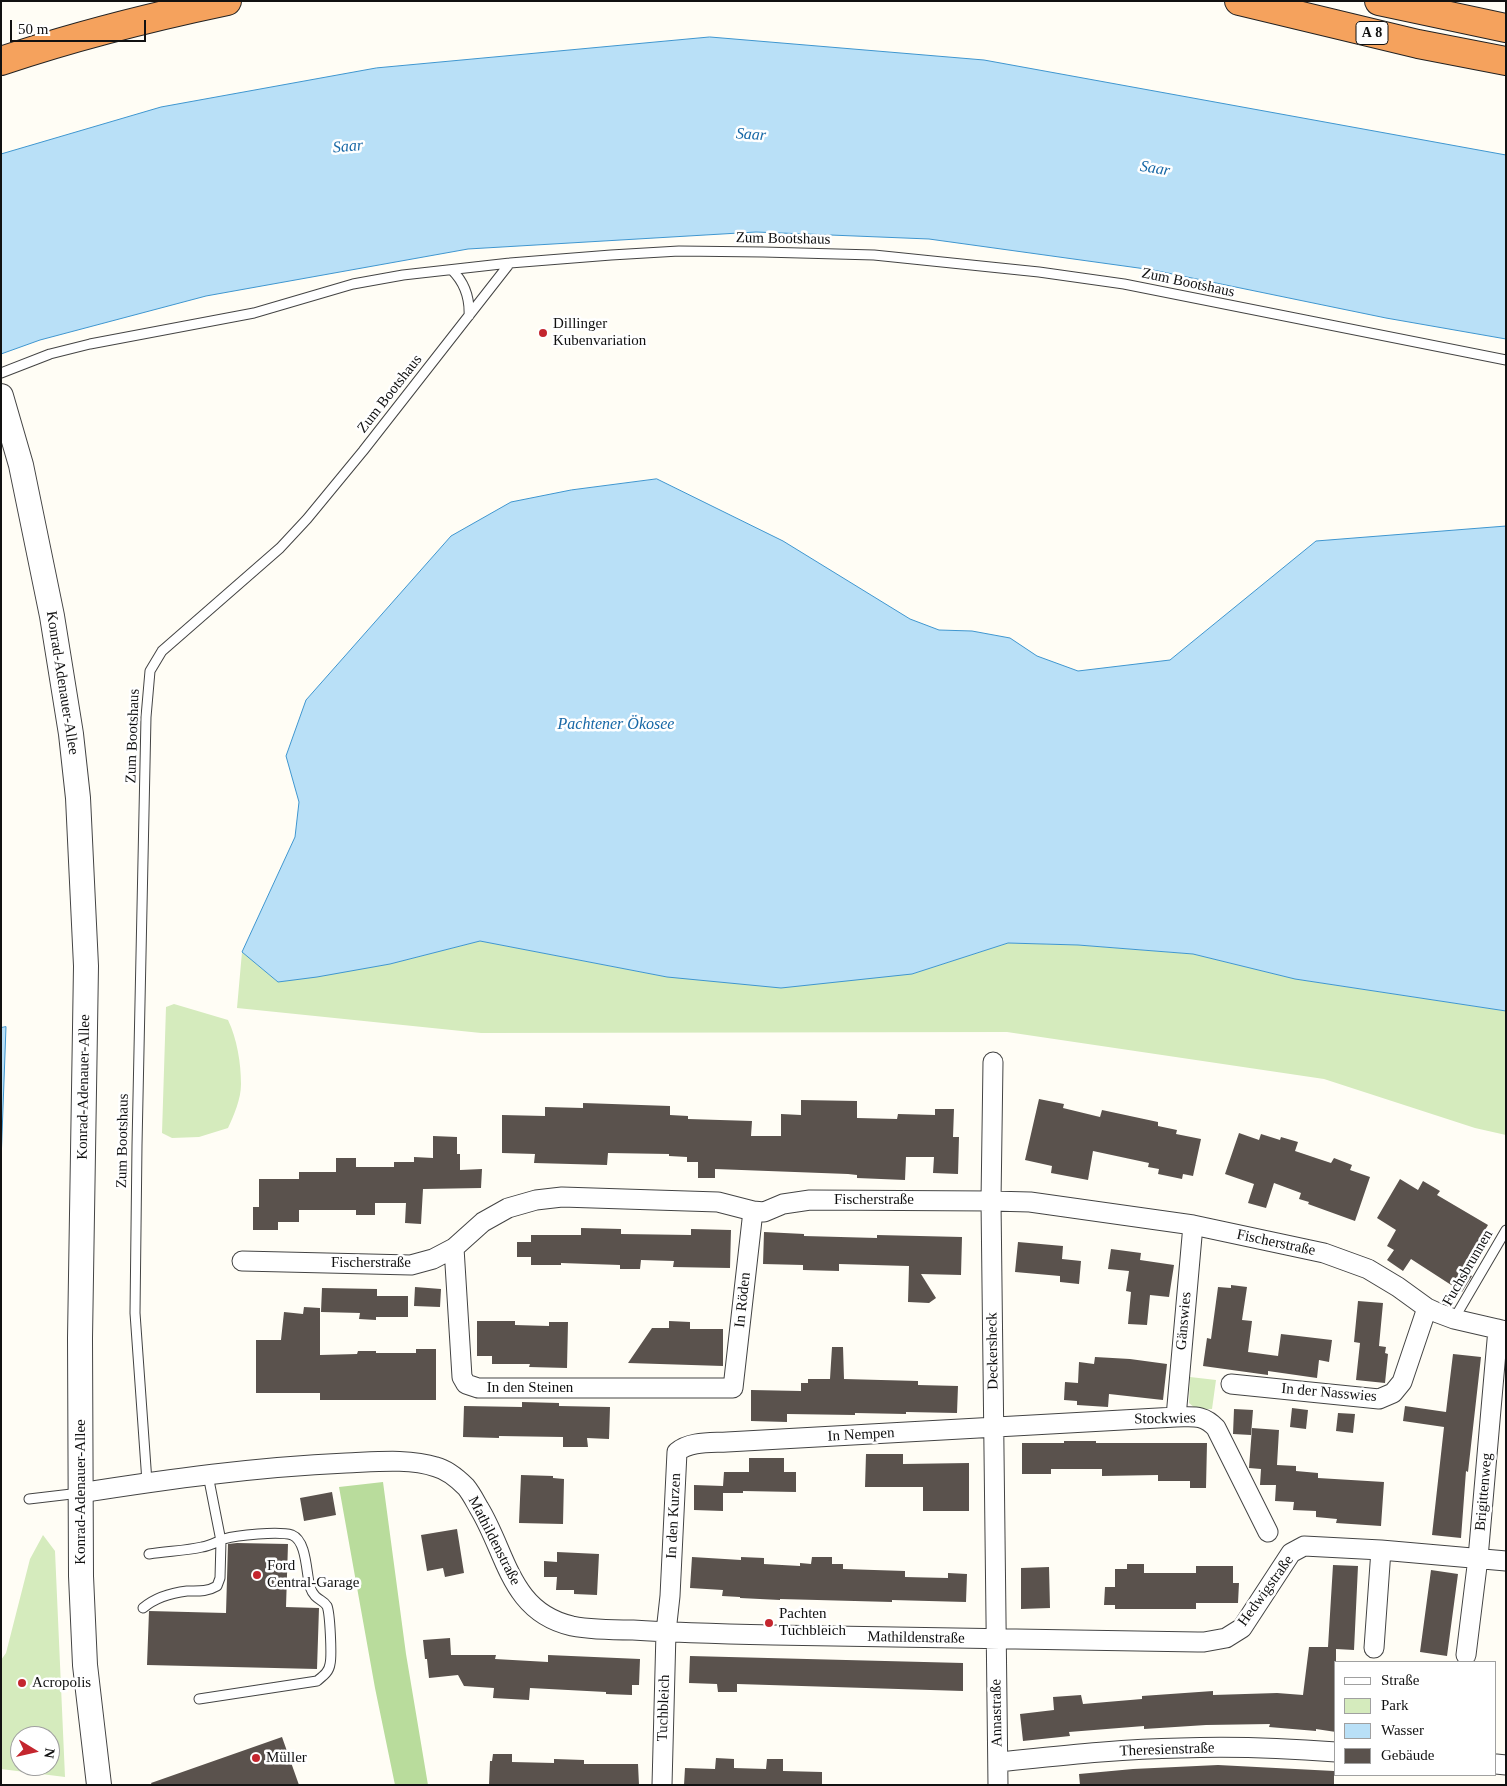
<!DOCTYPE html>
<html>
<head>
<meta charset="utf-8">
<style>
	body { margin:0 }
	#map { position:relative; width:1507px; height:1786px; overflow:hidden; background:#fffdf5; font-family:Georgia,serif }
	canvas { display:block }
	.frame { position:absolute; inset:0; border:2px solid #111; pointer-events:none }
	.legend { position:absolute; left:1334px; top:1661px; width:162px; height:115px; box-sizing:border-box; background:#fff; border:1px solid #a0a0a0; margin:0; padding:6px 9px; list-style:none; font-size:15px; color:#111 }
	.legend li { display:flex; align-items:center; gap:10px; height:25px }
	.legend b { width:25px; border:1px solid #a0a0a0 }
	.north { position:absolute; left:10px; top:1726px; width:50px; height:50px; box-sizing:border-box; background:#fff; border:1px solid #a0a0a0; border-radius:50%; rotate:99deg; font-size:14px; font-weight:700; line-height:20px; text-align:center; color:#111 }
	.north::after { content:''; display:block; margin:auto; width:18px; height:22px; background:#c4262e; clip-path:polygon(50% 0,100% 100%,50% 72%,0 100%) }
	.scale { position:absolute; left:10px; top:20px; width:136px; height:22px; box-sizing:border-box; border:2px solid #111; border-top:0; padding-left:6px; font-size:15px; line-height:18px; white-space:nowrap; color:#111; -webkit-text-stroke:4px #fff; paint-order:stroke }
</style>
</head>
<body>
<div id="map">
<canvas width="1507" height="1786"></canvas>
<div class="frame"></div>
<ul class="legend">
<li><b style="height:6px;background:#fff"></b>Straße</li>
<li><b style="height:14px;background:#d5ebbd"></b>Park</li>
<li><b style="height:14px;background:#b9e0f7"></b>Wasser</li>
<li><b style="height:14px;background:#5a524d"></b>Gebäude</li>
</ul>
<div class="north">N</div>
<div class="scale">50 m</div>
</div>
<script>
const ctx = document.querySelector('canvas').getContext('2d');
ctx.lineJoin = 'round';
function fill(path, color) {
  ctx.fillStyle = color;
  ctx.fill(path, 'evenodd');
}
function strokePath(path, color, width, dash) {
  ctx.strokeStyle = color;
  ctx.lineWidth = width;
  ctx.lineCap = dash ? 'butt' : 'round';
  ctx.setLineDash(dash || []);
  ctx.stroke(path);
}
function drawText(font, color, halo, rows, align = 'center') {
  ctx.font = font + ' Georgia,serif';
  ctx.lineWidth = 5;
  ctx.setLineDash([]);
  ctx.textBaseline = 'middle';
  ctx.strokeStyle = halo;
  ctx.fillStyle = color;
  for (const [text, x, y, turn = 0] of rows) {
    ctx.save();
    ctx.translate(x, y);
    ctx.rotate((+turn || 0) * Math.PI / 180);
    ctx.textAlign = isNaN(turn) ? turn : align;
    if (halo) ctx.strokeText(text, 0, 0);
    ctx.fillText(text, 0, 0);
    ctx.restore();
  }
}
fill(new Path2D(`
	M480,941L667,977L912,974L1008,943L1078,945L1193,954L1295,979L1506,1011V1135L1475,1128L1324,1079L1007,1032L481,1033L237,1008L242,952L278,982L390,964Z
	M174,1004L228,1020C237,1039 241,1063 241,1084C241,1099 234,1115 228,1128L199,1137L172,1138L162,1133L166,1007Z
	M1190,1377L1216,1380L1212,1409H1196L1189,1403Z
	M43,1535L55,1551L65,1777L1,1769V1660L6,1653L30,1559ZM20,1736H50V1766H20Z`), '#d5ebbd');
fill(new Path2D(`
	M383,1482L406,1654L428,1785H395L375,1688L339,1487Z`), '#b9dc9c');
const water = new Path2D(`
	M710,37L984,60L1506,155V339L1386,318L1153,270L929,239L756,232L468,249L206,296L40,340L1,354V154L161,107L376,68Z
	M657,479L783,541L910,619L939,630L972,631L1010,638L1037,656L1078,671L1170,660L1316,541L1506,526V1011L1295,979L1193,954L1078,945L1008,943L912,974L781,988L667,977L480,941L390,964L317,977L278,982L242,952L295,837L299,802L286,756L306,700L451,536L511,502L571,490Z
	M6,1027L1,1162V1028Z`);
fill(water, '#b9e0f7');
strokePath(water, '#3f96cf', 1);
fill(new Path2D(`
	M1039,1099L1064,1104L1063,1108L1100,1117L1102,1110L1158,1122V1126L1177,1130L1176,1134L1201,1139L1193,1176L1183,1174L1182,1179L1158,1174L1159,1169L1148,1167L1149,1163L1093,1151L1088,1180L1051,1173L1052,1166L1025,1160Z
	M801,1100L857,1101V1118L897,1119L898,1114L935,1115V1109H954L953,1137H959L958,1174L933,1173L934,1157H906L905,1180L857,1178V1175L848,1174L715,1169V1178H698V1162H687V1157L669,1156V1154L608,1153L607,1165L534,1163L535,1154L502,1153V1115L545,1116V1107L583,1108V1103L670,1106V1115L688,1116V1119L752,1121L751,1136H781V1114L801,1115Z
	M1239,1133L1259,1140L1261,1134L1280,1140L1281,1137L1298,1142L1295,1151L1331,1163L1334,1158L1352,1165L1350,1170L1370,1177L1355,1221L1308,1204L1309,1202L1299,1199L1301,1193L1274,1183L1266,1208L1248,1203L1254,1184L1225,1174Z
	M433,1136L457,1137V1154H460V1170L482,1169L481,1188L423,1189L421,1224L405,1223L406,1203H375V1215H356V1210H299V1222H278V1230H253V1207H259V1179H299V1172H336V1158H356V1167H394V1162H414V1157L433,1158Z
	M1400,1179L1418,1190L1423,1181L1440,1191L1437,1195L1488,1225L1472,1252L1477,1255L1467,1273L1472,1276L1462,1292L1411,1259L1403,1271L1387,1260L1394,1250L1387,1246L1396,1230L1377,1218Z
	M581,1228L621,1229V1234L691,1235V1229L731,1230L730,1268L673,1267L674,1261L641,1260L640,1269H620V1265L561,1263V1265H531V1257H517V1242H531V1235H581Z
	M764,1232L804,1234V1236L877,1238V1235L962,1237L961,1275L921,1274L936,1298L929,1303L908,1302L909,1266L839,1264V1271L803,1270V1265L763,1264Z
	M1018,1242L1063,1246L1062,1259L1081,1261L1079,1284L1060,1282V1276L1015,1272Z
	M1111,1249L1141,1253L1140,1260L1174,1265L1169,1297L1150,1295L1147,1325L1128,1324L1131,1292L1126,1291L1129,1271L1108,1269Z
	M1231,1285L1247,1287L1242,1320L1252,1321L1248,1352L1278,1356L1281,1334L1332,1340L1329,1362L1319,1360L1317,1378L1268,1371V1375L1203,1366L1207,1338L1211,1339L1218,1287L1231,1288Z
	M415,1287L441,1289L440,1307L414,1306Z
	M322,1288L377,1289V1296H408V1317H376V1320L359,1319L360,1313L321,1312Z
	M1358,1301L1383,1303L1379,1346L1386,1347L1385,1353L1388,1354L1385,1383L1356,1380L1360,1343L1354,1342Z
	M304,1307L320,1308V1355L357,1354L358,1351H376V1353H416V1349H436V1400H320V1393H256V1340H281L284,1312L303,1314Z
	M477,1321H515V1325L549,1326V1322H568L567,1368L529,1367L530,1364H492V1356H477Z
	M669,1321L690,1322V1329H723V1366L628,1363L652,1328H669Z
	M832,1347H843L844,1379L918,1381V1385L958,1386L957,1413L906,1412V1414L855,1413V1415L787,1414V1422L751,1421V1390L801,1391V1383H808V1379H830Z
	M1453,1354L1481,1357L1468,1472L1466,1471L1461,1538L1432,1535L1444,1427L1403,1421L1405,1406L1446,1412Z
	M1095,1357L1130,1359L1167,1364L1163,1400L1109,1394L1108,1407L1077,1405V1401L1064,1400L1065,1382L1078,1383L1079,1362L1094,1364Z
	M522,1402L559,1403V1406L610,1407L609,1439L587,1438L588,1447H563V1437L499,1436V1438L463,1437L464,1406L522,1407Z
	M1292,1408L1308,1410L1306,1429L1290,1427Z
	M1234,1409L1253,1410L1251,1435L1233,1434Z
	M1338,1413L1355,1414L1353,1433L1336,1431Z
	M1252,1428L1279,1430L1277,1465L1296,1466V1471L1318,1473V1478L1384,1482L1381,1526L1336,1523L1337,1519L1316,1517V1511L1293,1510L1294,1502L1275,1501L1276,1485H1260L1261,1469L1249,1468Z
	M1064,1441H1096V1443H1207L1206,1488H1190V1481H1158V1475L1102,1476V1469H1051V1474H1022V1443H1064Z
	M866,1454H903V1464L969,1463V1511H923V1487H865Z
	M749,1458H784V1472H796V1492L743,1491V1493H723V1511L694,1510V1485L723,1486L724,1472H749Z
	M521,1475L553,1476V1478L564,1479L563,1524L519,1523Z
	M332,1492L336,1515L304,1521L300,1498Z
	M457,1529L464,1573L445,1577L443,1568L427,1571L421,1535Z
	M237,1543L288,1544L286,1607L319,1608L317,1669L147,1665L149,1611L226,1613L228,1544Z
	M557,1552L599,1554L597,1595L574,1594V1590H556L557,1577H544V1561L557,1562Z
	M692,1557L741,1560V1557L764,1558V1564L800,1566V1563L811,1564L812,1557H832V1564H843V1569L905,1571V1577L948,1578V1573L967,1574L966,1602L892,1600V1602L780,1599V1600L740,1598V1597L722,1596L723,1590L690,1588Z
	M1127,1564H1144V1573H1196V1566H1233V1583H1239L1238,1603H1196V1609H1115V1605H1104L1105,1587H1115V1569H1127Z
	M1333,1565L1358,1566L1354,1650L1336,1649V1732L1316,1729V1731L1269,1727L1270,1724L1206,1725L1144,1729V1726L1069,1732L1070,1736L1023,1741L1020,1714L1054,1710L1053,1697L1081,1695L1083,1704L1142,1699V1696L1213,1691V1695L1277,1693L1303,1695L1309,1647H1328Z
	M1049,1567L1050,1608L1021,1609V1568Z
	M1431,1570L1458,1574L1447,1656L1420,1652Z
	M450,1638L451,1655H496L495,1659L548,1662V1655L640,1659L639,1685H632V1695L606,1694V1692L530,1688L529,1700L493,1698L494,1688L464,1686L458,1675L429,1678L427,1659H425L423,1640Z
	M690,1656L963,1663V1691L737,1684V1692H718L717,1684L689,1683Z
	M282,1737L299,1785H152L151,1783Z
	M493,1754H512V1762L554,1763V1759L584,1760V1764H638L639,1785H489L490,1761H492Z
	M716,1758L734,1759V1768L766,1769L767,1759H783V1771L822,1772V1785H684L685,1768L715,1769Z
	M1218,1765L1334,1771V1785H1080L1079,1774L1133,1769Z`), '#5a524d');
const service = new Path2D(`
	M452,270C464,282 470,298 469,316
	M1,373L50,354L90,344L254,313L353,284L403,275L510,263L611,255L679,251L763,252L874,255L1039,272L1124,284L1506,360
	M1454,1319L1506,1230
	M147,1482L135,1313L137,1145L146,717L150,671L162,651L280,548L307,519L363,451L510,263
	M29,1499L80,1493
	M149,1554C166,1551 185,1551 202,1547C210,1546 216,1542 224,1539C237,1535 279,1531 292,1535C307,1541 306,1573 310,1587C315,1601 323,1599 327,1606C330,1613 332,1656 330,1664C329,1672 323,1676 317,1681L199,1699
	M143,1608C156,1597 170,1593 187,1591C198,1591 207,1592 217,1586L220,1578L221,1541L208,1475`);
const minor = new Path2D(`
	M993,1062L991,1201L998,1785
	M454,1248L462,1377L466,1384L478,1388H733L753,1211
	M242,1261L411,1265L433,1259L454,1248L483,1222L508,1208L536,1200L562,1197L718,1202L753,1211L764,1212L783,1204L810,1200L991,1201L1030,1202L1193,1225L1324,1253L1368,1269L1398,1287L1427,1308L1438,1313L1454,1319L1506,1331
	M1231,1384L1379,1399L1393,1393L1402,1382L1427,1308
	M1176,1417L1193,1225
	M80,1493C169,1479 256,1467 346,1463C374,1462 409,1458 436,1467C448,1470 458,1479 466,1487C471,1493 475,1501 479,1508C507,1554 510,1612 572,1626C592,1630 613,1630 633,1630C679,1633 726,1634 773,1635C916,1638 1060,1641 1204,1642L1226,1638L1242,1628L1291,1553L1304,1546L1381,1550L1506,1561
	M1374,1648L1381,1550
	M1466,1655L1478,1558L1498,1329
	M998,1762C1058,1756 1119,1749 1180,1748C1232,1746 1284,1748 1336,1752
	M1496,1764L1506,1765
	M662,1785L666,1632L670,1596L677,1452C690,1441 711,1443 727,1442L1176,1417C1193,1417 1203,1414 1216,1428L1268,1532`);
const tertiary = new Path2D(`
	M1,396L21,465L52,616L71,734L78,798L86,966L80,1338L81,1576L85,1665L99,1785`);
const motorway = new Path2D(`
	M1239,1L1418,44L1506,61
	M1379,1L1506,28
	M1,61C75,36 151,17 227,1`);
strokePath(service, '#444', 11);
strokePath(minor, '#444', 21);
strokePath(tertiary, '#444', 26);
strokePath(motorway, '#222', 30);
strokePath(service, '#fff', 9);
strokePath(minor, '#fff', 19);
strokePath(tertiary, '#fff', 24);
strokePath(motorway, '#f5a25d', 28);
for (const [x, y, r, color] of [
	[543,333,5,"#c4262e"],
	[257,1575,5,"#c4262e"],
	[769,1623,5,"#c4262e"],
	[22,1683,5,"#c4262e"],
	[256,1758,5,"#c4262e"]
]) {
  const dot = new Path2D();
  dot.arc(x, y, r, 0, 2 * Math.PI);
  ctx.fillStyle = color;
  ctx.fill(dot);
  strokePath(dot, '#fff', 2);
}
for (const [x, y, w] of [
	[1372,33,32]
]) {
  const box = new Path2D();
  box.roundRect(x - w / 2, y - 11.5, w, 23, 4);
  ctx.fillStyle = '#fff';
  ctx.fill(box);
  strokePath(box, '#111', 1);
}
drawText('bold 14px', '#111', null, [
	["A 8",1372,33]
]);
drawText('15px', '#111', '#fff', [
	["Zum Bootshaus",783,239,1],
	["Zum Bootshaus",1188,283,12],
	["Zum Bootshaus",390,394,-52],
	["Konrad-Adenauer-Allee",62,683,81],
	["Zum Bootshaus",133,736,-88],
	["Konrad-Adenauer-Allee",84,1087,-89],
	["Zum Bootshaus",123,1141,-89],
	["Fischerstraße",874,1200],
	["Fischerstraße",1276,1243,12],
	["Fischerstraße",371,1263],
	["Fuchsbrunnen",1468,1268,-60],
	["In Röden",743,1300,-84],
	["Gänswies",1184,1321,-85],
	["Deckersheck",993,1351,-91],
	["In den Steinen",530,1388],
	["In der Nasswies",1329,1393,5],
	["Stockwies",1165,1419,-1],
	["In Nempen",861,1435,-3],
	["Konrad-Adenauer-Allee",81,1492,-90],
	["Brigittenweg",1484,1492,-85],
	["In den Kurzen",674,1516,-87],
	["Mathildenstraße",494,1541,63],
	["Hedwigstraße",1266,1591,-54],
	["Mathildenstraße",916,1638,1],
	["Tuchbleich",664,1708,-88],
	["Annastraße",997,1713,-91],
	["Theresienstraße",1167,1750,-2]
]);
drawText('15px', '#111', '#fff', [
	["Dillinger",553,324],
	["Kubenvariation",553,341],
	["Ford",267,1566],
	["Central-Garage",267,1583],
	["Pachten",779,1614],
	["Tuchbleich",779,1631],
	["Acropolis",32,1683],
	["Müller",266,1758]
], 'left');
drawText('italic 16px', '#1768a6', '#fff', [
	["Saar",751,135,4],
	["Saar",348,147,-5],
	["Saar",1155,169,9],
	["Pachtener Ökosee",616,725]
]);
</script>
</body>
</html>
